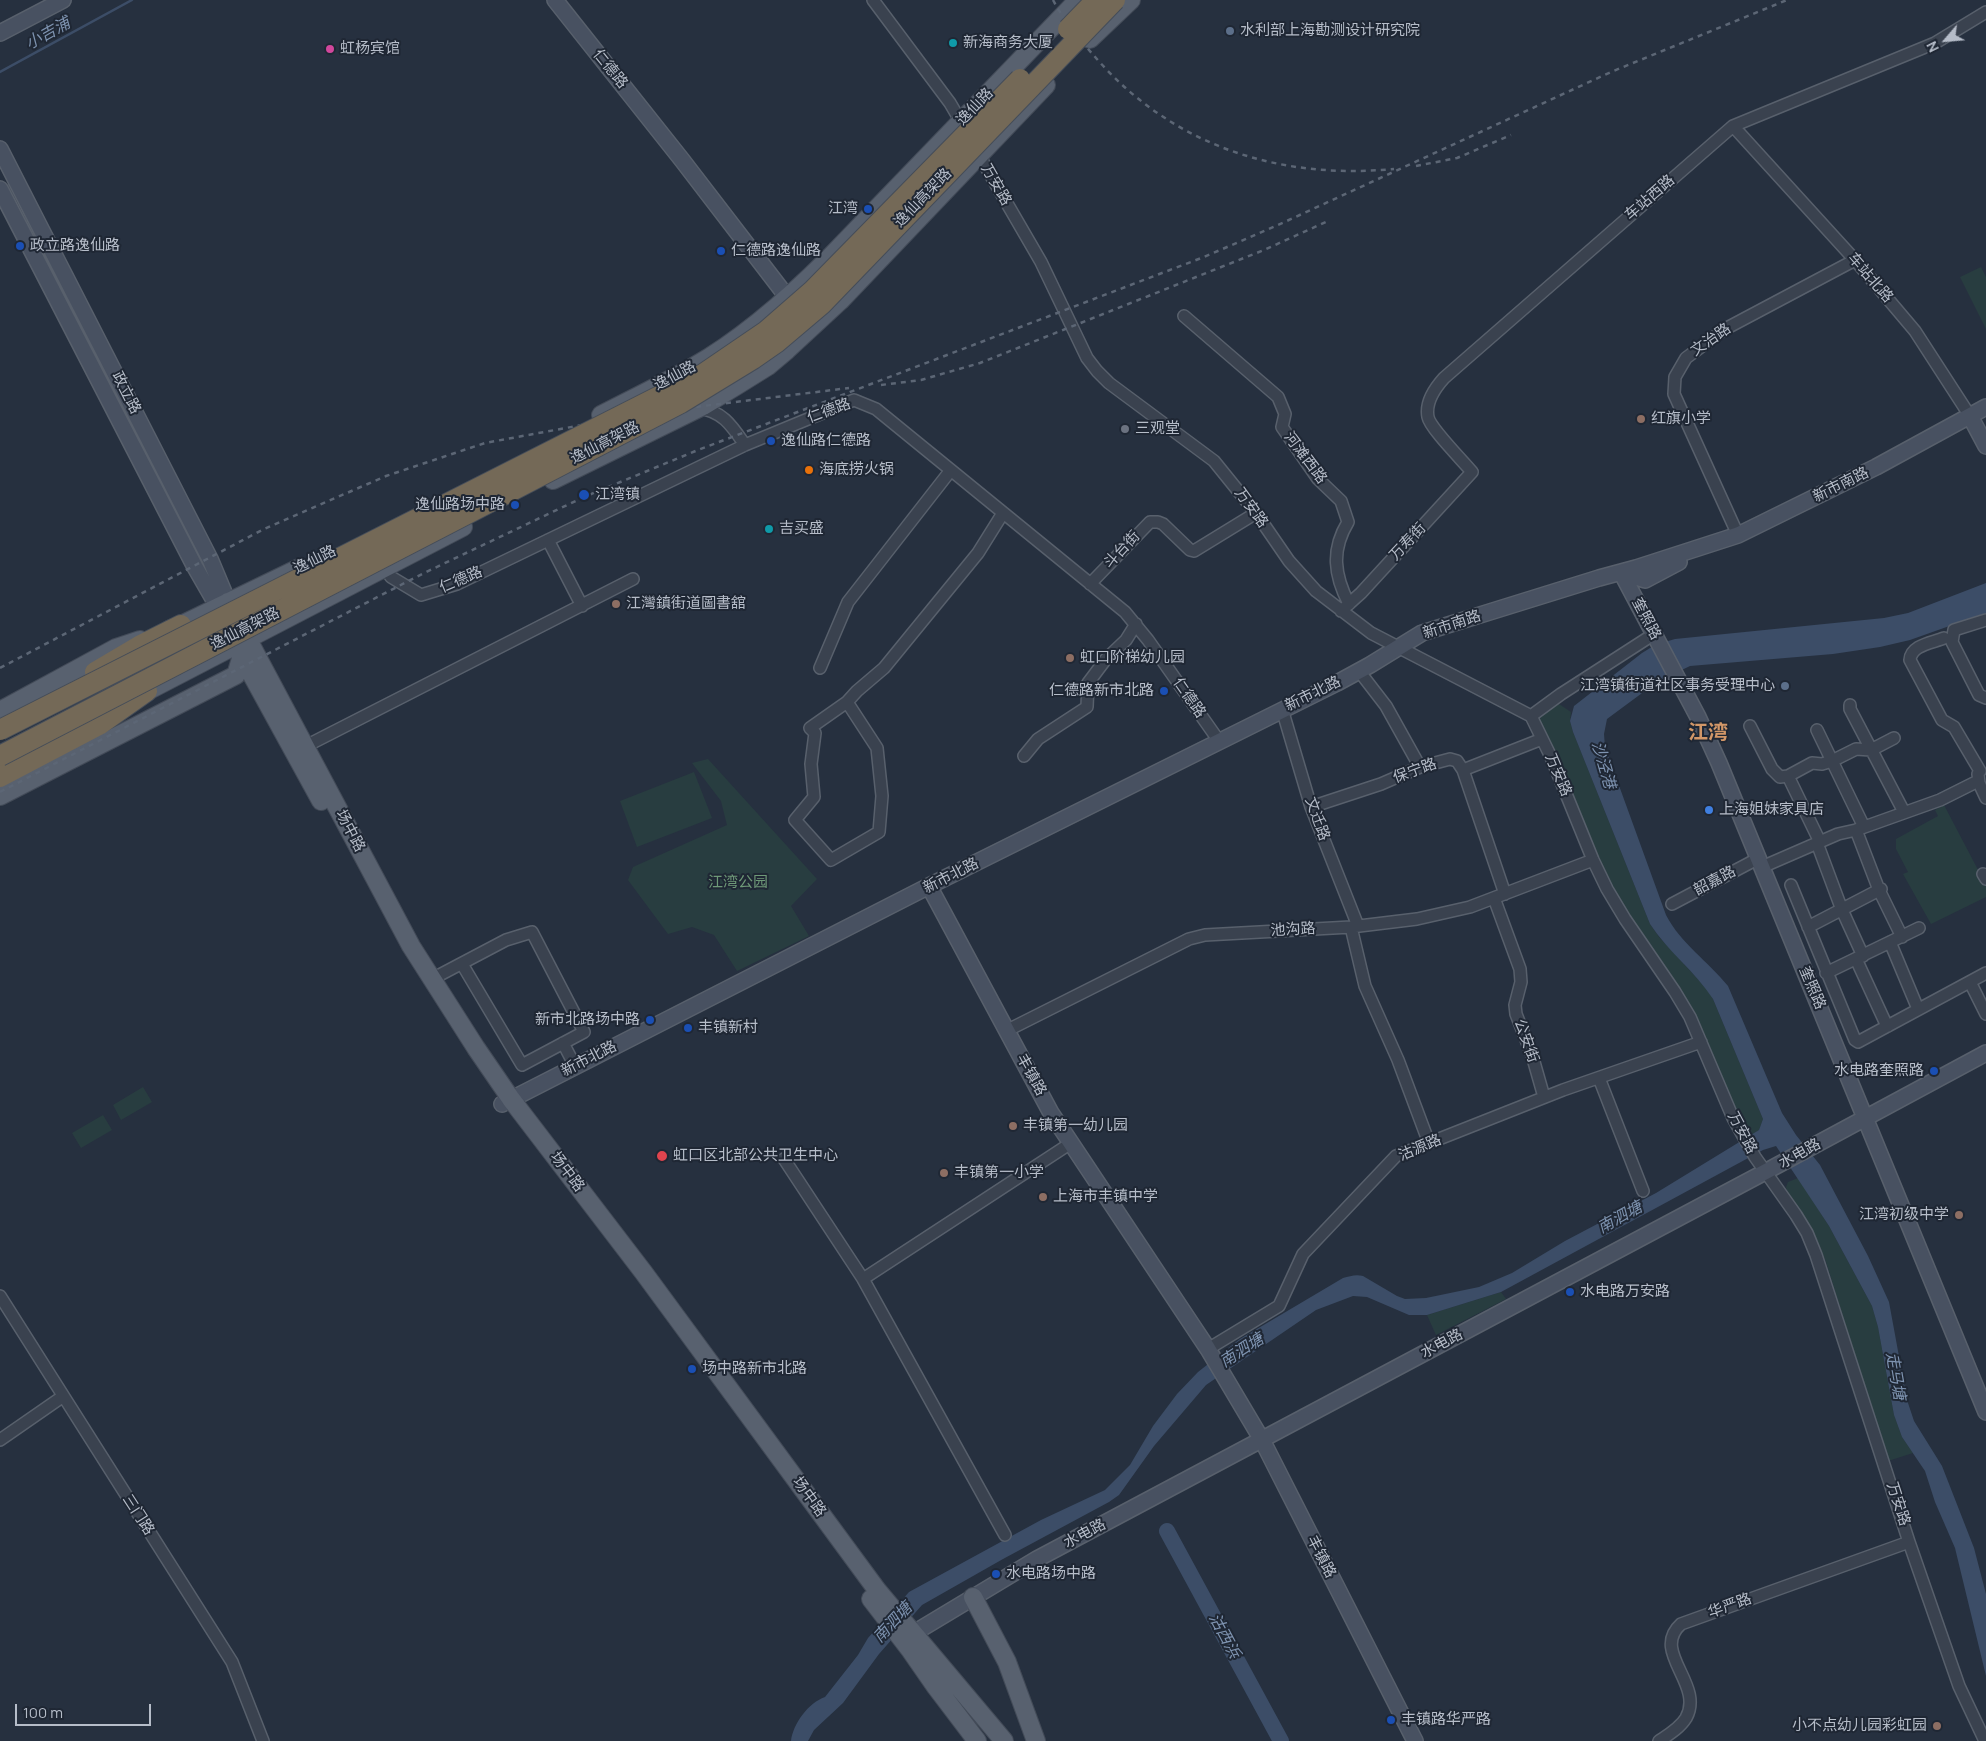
<!DOCTYPE html>
<html>
<head>
<meta charset="utf-8">
<style>
	body { margin:0 }
	#map { position:relative; width:1986px; height:1741px; overflow:hidden; background:#26303f; font-family:Manrope,sans-serif }
	canvas { display:block }
	.north { position:absolute; left:1921px; top:15px; width:50px; height:50px; -webkit-text-stroke:4px #1f2734; paint-order:stroke; rotate:243deg; font-size:14px; font-weight:700; line-height:20px; text-align:center; color:#b6bdc9 }
	.north::after { content:''; display:block; margin:auto; width:18px; height:22px; background:#b6bdc9; clip-path:polygon(50% 0,100% 100%,50% 72%,0 100%) }
	.scale { position:absolute; left:15px; top:1704px; width:136px; height:22px; box-sizing:border-box; border:2px solid #b6bdc9; border-top:0; padding-left:6px; font-size:15px; line-height:18px; white-space:nowrap; color:#b6bdc9; -webkit-text-stroke:4px #1f2734; paint-order:stroke }
</style>
</head>
<body>
<div id="map">
<canvas width="1986" height="1741"></canvas>
<div class="north">N</div>
<div class="scale">100 m</div>
</div>
<script>
const ctx = document.querySelector('canvas').getContext('2d');
ctx.lineJoin = 'round';
function fill(path, color) {
  ctx.fillStyle = color;
  ctx.fill(path, 'evenodd');
}
function strokePath(path, color, width, dash) {
  ctx.strokeStyle = color;
  ctx.lineWidth = width;
  ctx.lineCap = dash ? 'butt' : 'round';
  ctx.setLineDash(dash || []);
  ctx.stroke(path);
}
function drawText(font, color, halo, rows, align = 'center') {
  ctx.font = font + ' Manrope,"Noto Sans SC",sans-serif';
  ctx.lineWidth = 4;
  ctx.setLineDash([]);
  ctx.textBaseline = 'middle';
  ctx.strokeStyle = halo;
  ctx.fillStyle = color;
  for (const [text, x, y, turn = 0] of rows) {
    ctx.save();
    ctx.translate(x, y);
    ctx.rotate((+turn || 0) * Math.PI / 180);
    ctx.textAlign = isNaN(turn) ? turn : align;
    if (halo) ctx.strokeText(text, 0, 0);
    ctx.fillText(text, 0, 0);
    ctx.restore();
  }
}
fill(new Path2D(`
	M1981,267L1986,277V329L1960,277Z
	M1559,704L1571,712L1570,721L1573,732L1650,924L1659,937L1707,989L1713,999L1763,1119L1759,1130L1752,1135L1733,1103L1700,1028L1674,980L1612,893L1591,845L1576,803L1539,720L1544,713Z
	M708,759L817,879L791,906L809,936L737,971L714,935L692,927L668,934L628,880L633,867L727,825L721,801L692,763Z
	M694,772L712,818L637,847L620,801Z
	M1944,805L1986,885V897L1931,924L1903,874L1908,872L1896,849V839L1938,816L1935,810Z
	M143,1087L152,1102L121,1120L113,1105Z
	M103,1115L112,1130L81,1148L72,1133Z
	M1798,1178L1829,1226L1872,1306L1878,1327L1894,1415L1902,1437L1913,1453L1888,1461L1826,1262L1815,1236L1788,1195L1786,1187L1788,1182Z
	M1501,1292L1506,1299L1436,1335L1427,1315Z`), '#283d40');
fill(new Path2D(`
	M1986,583V613L1910,640L1880,647L1833,654L1690,666L1657,682L1607,719L1604,734L1605,747L1666,915C1681,944 1708,961 1728,986L1782,1113L1796,1135L1820,1165L1868,1256L1889,1302L1907,1400L1914,1421L1942,1466L1974,1548L1986,1594V1676L1955,1548L1935,1502L1925,1471L1902,1437L1894,1415L1878,1327L1872,1306L1829,1226L1776,1146L1763,1150L1501,1292L1427,1315H1409L1367,1297L1353,1296L1316,1310L1206,1385L1154,1446L1119,1495L1109,1502L1003,1559L922,1605L879,1654L843,1703L814,1730L808,1741H791C793,1724 808,1703 825,1697L858,1655L868,1638L909,1592L1041,1520L1105,1490L1130,1465L1153,1426L1177,1394L1198,1372L1240,1339L1343,1278C1350,1276 1356,1274 1363,1276L1397,1296L1405,1299L1426,1298L1479,1287L1512,1273L1565,1241L1656,1193L1759,1130L1763,1119L1713,999C1695,971 1668,952 1650,924L1573,732L1570,721L1574,706L1642,653L1655,645L1675,639L1884,618L1908,613Z`), '#3c4d67');
strokePath(new Path2D(`
	M0,72L132,0`), '#3c4d67', 2.5);
strokePath(new Path2D(`
	M1167,1531L1281,1741`), '#3c4d67', 16);
const street = new Path2D(`
	M873,0L950,103L964,127
	M1733,126L1855,260L1915,331L1970,416
	M976,150L1041,262L1087,358L1097,371L1109,383L1214,461L1256,513L1289,561L1316,591L1371,633L1531,716L1551,757L1593,860L1607,889L1625,919L1675,992L1690,1017L1733,1118L1755,1157L1796,1215L1807,1233L1816,1255L1909,1542L1959,1686L1985,1741
	M1184,316L1278,397L1285,414L1282,427L1318,479L1341,501L1348,522C1331,550 1334,575 1349,604
	M698,408C723,411 732,426 745,445
	M1738,535L1674,394L1675,377L1686,358L1725,329L1855,260
	M548,540L582,606
	M381,563L391,577L421,595L457,584L745,445L854,400L876,409L1125,612L1148,640L1219,741
	M1090,584L1150,522H1158L1163,524L1190,550L1194,551L1256,513
	M1341,611L1361,593L1472,472C1463,461 1430,428 1428,417C1425,402 1435,388 1444,378L1733,126L1935,43L1986,12
	M1986,620L1954,630L1952,642L1979,695L1986,698
	M1944,638C1932,643 1911,645 1910,660L1942,720L1954,727L1980,771
	M820,668L848,602L951,470
	M1359,671L1386,706L1420,767
	M847,702L810,728L815,733L811,764L814,797L795,820L831,860L879,832L882,796L877,748L847,702L857,691L884,668L978,553L1003,513
	M1850,705V709L1904,812
	M1282,709L1311,807L1358,926
	M1531,716L1561,694L1654,634
	M1750,726L1772,769L1780,777L1788,776L1812,763L1822,764L1832,761L1856,749L1871,750L1894,738
	M1817,730L1864,827
	M306,746L633,579
	M1024,756L1038,739L1087,707L1088,683L1106,659L1126,640L1136,624
	M1463,770L1542,739
	M1978,774L1979,783L1986,798
	M1788,776L1820,842
	M1311,807L1381,784L1420,767L1450,759L1457,761L1463,770L1505,894
	M1856,830L1879,890L1902,937
	M1817,843L1842,910L1863,956
	M1762,867L1838,834L1856,830L1940,800L1978,781
	M1983,874L1986,879
	M1791,885L1855,1040L1858,1042L1986,973
	M1494,898L1520,969L1521,982L1515,1005L1516,1014L1532,1055L1544,1097
	M1672,904L1759,858
	M1351,927L1365,986L1398,1060L1429,1143
	M1808,927L1881,889
	M1890,942L1918,1009
	M1856,959L1886,1024L1888,1026
	M1826,973L1919,928
	M432,979L506,940L532,932L584,1032L522,1065L462,964
	M1970,982L1986,1014
	M1006,1031L1189,939L1205,935L1351,927L1417,919L1470,907L1593,860
	M563,1043L575,1066
	M1599,1078L1643,1191
	M784,1159L863,1279L1005,1535
	M863,1279L1071,1143
	M0,1296L232,1662L263,1741
	M1208,1349L1279,1306L1303,1254L1396,1156L1563,1090L1701,1042
	M0,1440L62,1397
	M1659,1741C1668,1735 1680,1728 1686,1718C1705,1684 1650,1652 1681,1624L1909,1542`);
const secondary = new Path2D(`
	M555,0L682,160L794,306
	M0,33L63,0
	M0,149L210,559L228,602
	M0,189L195,567L218,607
	M1970,416L1986,446
	M1621,572L1698,717L1719,763L1986,1412
	M1621,572L1645,580L1679,562
	M929,886L1051,1113L1208,1349L1262,1440L1415,1741
	M502,1104L929,886L1337,683L1370,665L1422,633L1599,578L1636,568L1738,535L1876,467L1986,407
	M904,1639L1037,1559L1765,1172L1986,1053`);
const primary = new Path2D(`
	M1090,39L1131,0
	M601,415C632,399 663,384 693,367C744,338 789,298 830,257L1078,0
	M553,480L703,406L736,386L768,366L787,350L840,301L1046,85
	M228,602L411,946L476,1048L511,1099L644,1273L877,1590L1004,1741
	M169,630L181,625L299,568
	M230,635L321,801
	M136,697L463,527
	M0,711L116,648L140,640
	M0,796L236,675L243,652
	M973,1597L1007,1662L1036,1741
	M871,1599L911,1651L936,1687L977,1741`);
const highway = new Path2D(`
	M95,672L139,646L181,625
	M0,777L99,725L147,691`);
strokePath(street, '#58606c', 14);
strokePath(secondary, '#58606c', 18);
strokePath(primary, '#434b58', 20);
strokePath(highway, '#454d59', 22);
strokePath(street, '#3a424f', 11);
strokePath(secondary, '#485161', 15);
strokePath(primary, '#58616f', 18);
strokePath(highway, '#746957', 20);
strokePath(new Path2D(`
	M1053,0C1064,21 1081,41 1096,58C1173,146 1279,180 1394,169
	M1416,166L1457,158L1511,135
	M881,385L921,380L980,363L1264,250L1328,221
	M0,668L264,529L386,476L485,443L582,425L703,406L849,388
	M0,792L424,573L584,497L698,450L1204,257L1278,225L1611,72L1787,0`), '#5c6675', 2.5, [5, 5]);
const highwayBridge = new Path2D(`
	M1068,29L1096,0
	M0,730L703,374L766,331L813,290L1020,79
	M0,756L681,403L753,359L776,343L822,304L1115,0`);
strokePath(highwayBridge, '#454d59', 22, []);
strokePath(highwayBridge, '#746957', 20);
for (const [x, y, r, color] of [
	[1230,31,5,"#5c6f8a"],
	[953,43,5,"#0f9aa8"],
	[330,49,5,"#d1479c"],
	[868,209,5,"#1a4fb4"],
	[20,246,5,"#1a4fb4"],
	[721,251,5,"#1a4fb4"],
	[1641,419,5,"#8d6e63"],
	[1125,429,5,"#6b7280"],
	[771,441,5,"#1a4fb4"],
	[809,470,5,"#e8710a"],
	[584,495,6,"#1a4fb4"],
	[515,505,5,"#1a4fb4"],
	[769,529,5,"#0f9aa8"],
	[616,604,5,"#8d6e63"],
	[1070,658,5,"#8d6e63"],
	[1785,686,5,"#5c6f8a"],
	[1164,691,5,"#1a4fb4"],
	[1709,810,5,"#3f7fe0"],
	[650,1020,5,"#1a4fb4"],
	[688,1028,5,"#1a4fb4"],
	[1934,1071,5,"#1a4fb4"],
	[1013,1126,5,"#8d6e63"],
	[662,1156,6,"#e0444e"],
	[944,1173,5,"#8d6e63"],
	[1043,1197,5,"#8d6e63"],
	[1959,1215,5,"#8d6e63"],
	[1570,1292,5,"#1a4fb4"],
	[692,1369,5,"#1a4fb4"],
	[996,1574,5,"#1a4fb4"],
	[1391,1720,5,"#1a4fb4"],
	[1937,1726,5,"#8d6e63"]
]) {
  const dot = new Path2D();
  dot.arc(x, y, r, 0, 2 * Math.PI);
  ctx.fillStyle = color;
  ctx.fill(dot);
  strokePath(dot, '#1f2734', 2);
}
drawText('15px', '#b6bdc9', '#1f2734', [
	["水利部上海勘测设计研究院",1240,31],
	["新海商务大厦",963,43],
	["虹杨宾馆",340,49],
	["江湾",858,209,"right"],
	["政立路逸仙路",30,246],
	["仁德路逸仙路",731,251],
	["红旗小学",1651,419],
	["三观堂",1135,429],
	["逸仙路仁德路",781,441],
	["海底捞火锅",819,470],
	["江湾镇",595,495],
	["逸仙路场中路",505,505,"right"],
	["吉买盛",779,529],
	["江灣鎮街道圖書舘",626,604],
	["虹口阶梯幼儿园",1080,658],
	["江湾镇街道社区事务受理中心",1775,686,"right"],
	["仁德路新市北路",1154,691,"right"],
	["上海姐妹家具店",1719,810],
	["新市北路场中路",640,1020,"right"],
	["丰镇新村",698,1028],
	["水电路奎照路",1924,1071,"right"],
	["丰镇第一幼儿园",1023,1126],
	["虹口区北部公共卫生中心",673,1156],
	["丰镇第一小学",954,1173],
	["上海市丰镇中学",1053,1197],
	["江湾初级中学",1949,1215,"right"],
	["水电路万安路",1580,1292],
	["场中路新市北路",702,1369],
	["水电路场中路",1006,1574],
	["丰镇路华严路",1401,1720],
	["小不点幼儿园彩虹园",1927,1726,"right"]
], 'left');
drawText('15px', '#b6bdc9', '#1f2734', [
	["仁德路",610,69,51],
	["逸仙路",975,107,-46],
	["万安路",996,185,60],
	["逸仙高架路",923,198,-46],
	["车站西路",1650,198,-41],
	["车站北路",1870,278,49],
	["文治路",1711,340,-35],
	["逸仙路",675,376,-28],
	["政立路",126,393,63],
	["仁德路",829,411,-20],
	["逸仙高架路",605,443,-27],
	["河滩西路",1305,458,53],
	["新市南路",1841,485,-26],
	["万安路",1251,508,54],
	["万寿街",1408,542,-47],
	["斗台街",1122,550,-47],
	["逸仙路",315,560,-26],
	["仁德路",461,580,-23],
	["奎照路",1646,619,62],
	["新市南路",1452,625,-18],
	["逸仙高架路",245,629,-27],
	["新市北路",1313,694,-26],
	["仁德路",1189,698,55],
	["保宁路",1415,771,-20],
	["万安路",1558,775,67],
	["文迁路",1317,819,70],
	["场中路",350,831,62],
	["新市北路",951,876,-27],
	["韶嘉路",1715,881,-28],
	["池沟路",1293,930,-3],
	["奎照路",1812,988,67],
	["公安街",1526,1041,70],
	["新市北路",589,1059,-27],
	["丰镇路",1031,1075,61],
	["万安路",1742,1133,62],
	["沽源路",1420,1148,-23],
	["水电路",1800,1154,-29],
	["场中路",567,1172,53],
	["水电路",1442,1344,-28],
	["场中路",809,1497,54],
	["万安路",1898,1504,72],
	["三门路",138,1515,57],
	["水电路",1085,1534,-28],
	["丰镇路",1321,1557,63],
	["华严路",1730,1606,-20]
]);
drawText('15px', '#6e9978', '#1f2734', [
	["江湾公园",738,883]
]);
drawText('italic 16px', '#7e93b0', '#1f2734', [
	["小吉浦",48,34,-29],
	["沙泾港",1603,765,74],
	["南泗塘",1620,1218,-29],
	["南泗塘",1242,1351,-33],
	["走马塘",1895,1376,80],
	["南泗塘",893,1623,-47],
	["沽西浜",1224,1636,62]
]);
drawText('bold 20px', '#d29768', '#1f2734', [
	["江湾",1708,733]
]);
</script>
</body>
</html>
